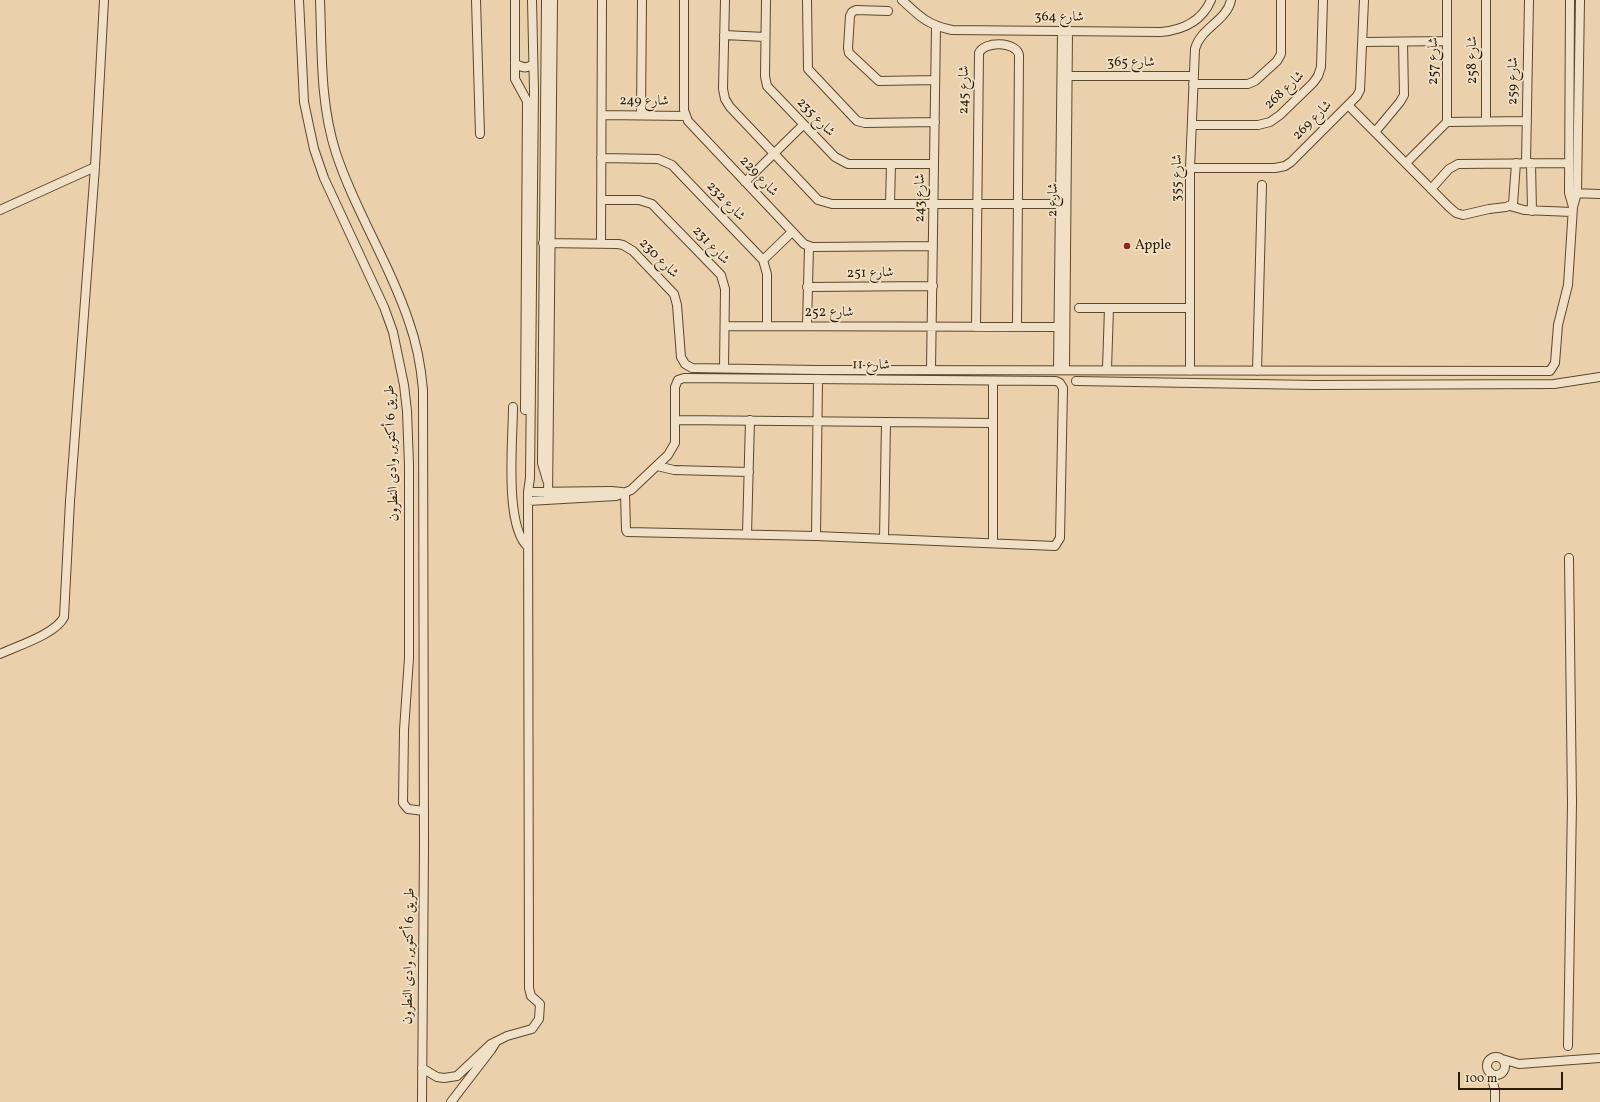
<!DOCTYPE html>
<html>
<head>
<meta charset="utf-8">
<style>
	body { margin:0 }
	#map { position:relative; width:1600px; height:1102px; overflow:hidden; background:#ead0ab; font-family:Vollkorn,serif }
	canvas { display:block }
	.scale { position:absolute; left:1458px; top:1072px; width:105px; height:18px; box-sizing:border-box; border:2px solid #2d1a02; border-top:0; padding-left:5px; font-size:12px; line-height:14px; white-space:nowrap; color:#2d1a02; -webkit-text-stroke:3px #f1e0c8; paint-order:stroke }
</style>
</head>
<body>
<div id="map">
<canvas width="1600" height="1102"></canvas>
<div class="scale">100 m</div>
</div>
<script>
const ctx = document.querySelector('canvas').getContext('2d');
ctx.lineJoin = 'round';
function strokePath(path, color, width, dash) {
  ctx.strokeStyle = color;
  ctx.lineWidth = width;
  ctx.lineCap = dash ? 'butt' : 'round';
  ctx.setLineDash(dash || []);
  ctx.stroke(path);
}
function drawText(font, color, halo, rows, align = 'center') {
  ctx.font = font + ' Vollkorn,Amiri,serif';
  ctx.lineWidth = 3.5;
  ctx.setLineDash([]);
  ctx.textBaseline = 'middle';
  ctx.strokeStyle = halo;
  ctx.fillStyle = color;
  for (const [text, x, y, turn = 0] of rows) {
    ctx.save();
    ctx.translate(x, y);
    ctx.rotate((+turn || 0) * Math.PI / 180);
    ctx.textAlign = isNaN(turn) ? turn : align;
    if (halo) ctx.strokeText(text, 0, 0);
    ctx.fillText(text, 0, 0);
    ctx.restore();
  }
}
const minor = new Path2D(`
	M299,0L304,102L314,149L324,178L384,307L393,332L404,385L407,411L409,465V658L404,730L403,803L408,809L424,811
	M320,0C322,51 320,104 336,153C355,211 390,264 409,322C417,344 421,367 423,390L424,846L422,1102
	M476,0L480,134
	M515,0V79L527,101L525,410
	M546,0L542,463L547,480
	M684,0V110L688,121L804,244L812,247L933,246
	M725,0L723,89L725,99L730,107L818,200L832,204H1060
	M766,0L765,76L767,86L835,157L848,164H934
	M807,0L808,69L857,121L865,123L935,122
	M902,0C920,17 928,25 952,30L1161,32C1183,30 1202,21 1211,0
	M1447,0V122
	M1570,0L1569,193L1573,207
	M888,11L856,10L852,12L850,16L848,48L849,53L879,81L935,80
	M724,35L765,37
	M1363,42L1447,41
	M515,63C521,68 527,69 533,64
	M1068,76H1194
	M1193,84H1248L1255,81L1277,61L1281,54V0
	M1348,105L1449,207L1456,213L1463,215L1489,209L1506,207L1513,204L1516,163
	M602,115L685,116
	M641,115L642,0
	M1486,121V0
	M1192,125H1258L1270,122L1280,115L1313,83L1318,76L1321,67L1323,0
	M1375,132L1400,102L1404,95L1403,42
	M601,158L658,159L672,165L763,260L767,274V326
	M1406,163L1447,122L1527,121
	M1526,163L1529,0
	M1531,163L1532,211
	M1190,168H1275L1285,166L1291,162L1357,96L1360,90L1364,0
	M745,182L803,125
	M1431,189L1449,169L1458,164L1569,163
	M1571,193L1600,194
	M601,200H639L652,204L721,275L725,289L724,368
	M890,204L891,164
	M1510,206L1524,210L1572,212
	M0,210L95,167
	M543,243L618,244L623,245L633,251L674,294L677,305L681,357L685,364L692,368L818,370L1550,371L1555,363L1558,325L1568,285L1573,207L1577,193L1580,0
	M601,244L602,0
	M763,260L792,232
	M807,287L933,286
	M1079,308H1190
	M725,326L1058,327
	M807,326L809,247
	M976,327L979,53C984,41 1016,41 1019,55L1017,327
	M931,369L936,26
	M1058,369L1062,31
	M1065,369L1068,31
	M1107,369L1109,308
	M1190,371V168L1195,49C1200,28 1227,21 1231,0
	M1257,371L1262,185
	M1076,381L1314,385L1554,384L1600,377
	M513,407C513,439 504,526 528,547
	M676,420L993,423
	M657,466L674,470L749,472
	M528,492L611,491L622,492
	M548,500L553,0
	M528,501L616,496L631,490L668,455L675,443V387L678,380L684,378L1056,381L1060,383L1063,388L1060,538L1055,546L816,536L627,532L626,530L625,493
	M747,534L750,420
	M816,536L818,379
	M884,539L886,422
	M993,543V381
	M0,654C17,646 56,634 64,617L70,501L95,167L104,0
	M1568,1046L1572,803L1569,558
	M1487 1066a9 9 0 1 1 18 0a9 9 0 1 1-18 0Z
	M1502,1059L1519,1064L1600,1058
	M422,1068L437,1077L444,1078L457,1076L491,1044L507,1036L532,1029L539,1019L540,1004L531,996L529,988L528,492L530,478L534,91L532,0
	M1490,1072L1495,1090V1102
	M451,1102L491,1050L496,1042`);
strokePath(minor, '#5c482c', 10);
strokePath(minor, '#f1e0c8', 8);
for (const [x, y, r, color] of [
	[1127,246,4,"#8f2418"]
]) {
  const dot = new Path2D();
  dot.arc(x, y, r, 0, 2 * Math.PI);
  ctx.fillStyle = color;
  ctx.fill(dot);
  strokePath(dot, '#f1e0c8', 1.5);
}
drawText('14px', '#2d1a02', '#f1e0c8', [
	["شارع 364",1059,18,1],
	["شارع 258",1473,60,-90],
	["شارع 257",1434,61,-90],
	["شارع 365",1131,63],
	["شارع 259",1514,81,-89],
	["شارع 245",965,90,-89],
	["شارع 268",1285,91,-43],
	["شارع 249",644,102,1],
	["شارع 235",815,118,46],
	["شارع 269",1313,121,-45],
	["شارع 229",758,177,47],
	["شارع 355",1178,178,-89],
	["شارع 243",921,198,-89],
	["شارع 2",1054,200,-89],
	["شارع 232",725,202,46],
	["شارع 231",710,246,47],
	["شارع 230",658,259,45],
	["شارع 251",870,274,-1],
	["شارع 252",829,313],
	["شارع 11",871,366,1],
	["طريق 6 أكتوبر, وادى النطرون",393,453,-92],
	["طريق 6 أكتوبر, وادى النطرون",410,956,-89]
]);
drawText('14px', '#2d1a02', '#f1e0c8', [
	["Apple",1135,246]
], 'left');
</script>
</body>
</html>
